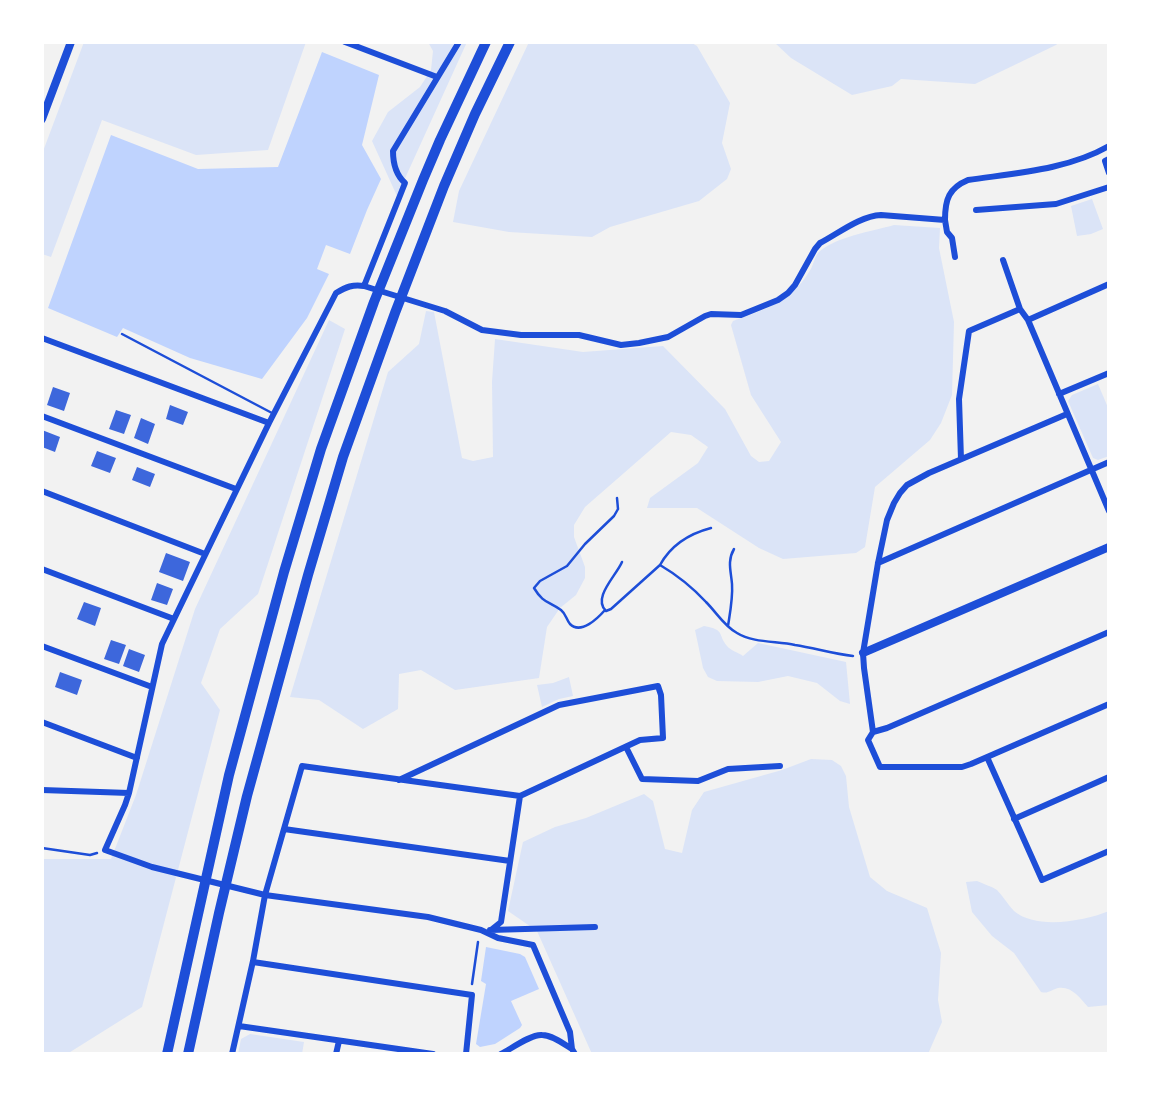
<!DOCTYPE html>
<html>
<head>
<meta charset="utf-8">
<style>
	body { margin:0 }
	#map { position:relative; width:1151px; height:1096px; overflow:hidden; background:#f2f2f2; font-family:Quicksand,sans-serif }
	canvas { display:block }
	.frame { position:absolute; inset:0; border:44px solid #fff; pointer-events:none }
</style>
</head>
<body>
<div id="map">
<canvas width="1151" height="1096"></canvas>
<div class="frame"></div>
</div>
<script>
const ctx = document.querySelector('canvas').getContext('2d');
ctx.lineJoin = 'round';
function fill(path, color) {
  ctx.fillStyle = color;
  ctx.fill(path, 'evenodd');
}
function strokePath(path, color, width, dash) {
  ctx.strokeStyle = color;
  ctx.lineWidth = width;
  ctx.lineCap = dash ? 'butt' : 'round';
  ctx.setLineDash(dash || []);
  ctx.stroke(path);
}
fill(new Path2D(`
	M84,42H306L268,150L196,155L102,120L51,257L42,254V154Z
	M428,42H467L397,196L372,141L388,112L420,87L431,70L433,51Z
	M529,42H690L697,46L730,103L722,143L731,169L727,179L699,201L610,227L592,237L509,232L453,222L459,191Z
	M774,42H1059L1056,45L975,84L901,79L892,86L852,95L791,58Z
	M1092,199L1103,229L1091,234L1077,236L1071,206Z
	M894,225L940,228L939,248L954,322L952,395L941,423L930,440L875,487L865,547L856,553L783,559L759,548L697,508H647L650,498L698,463L708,447L691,435L671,432L585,507L574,525V537L585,567V578L576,595L560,608L547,627L539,678L455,690L421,670L399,674L398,709L363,729L319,700L290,697L388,372L419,344L426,311L434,312L462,458L473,461L493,457L492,382L495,339L583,352L663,346L725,409L751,456L759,462L769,461L781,442L751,395L731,325L733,321C765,309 790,303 809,272C813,267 814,258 818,253C834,237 873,231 894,225Z
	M329,320L345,329L258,594L220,629L201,683L220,710L142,1007L67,1054H42V859H111L136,795L195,609Z
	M1098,384L1109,410V456L1098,460L1093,458L1068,401L1072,395Z
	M704,626C726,630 717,634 727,646C730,650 739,653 743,656L758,643L846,662L850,704L840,701L817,683L788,676L758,682L717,681L708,677L703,668L695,630Z
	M569,677L573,696L559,699L542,707L537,685L553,683Z
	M811,759L832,760L841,766L846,776L849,807L870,877L887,891L927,908L941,953L938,1000L942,1022L928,1054H592L537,931L508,911L523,842L555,827L586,818L644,794L653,801L665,849L682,853L692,810L704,792L782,770Z
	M977,881C983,884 991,886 997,890C1003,896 1008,905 1014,911C1036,930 1085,921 1109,911V1005L1088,1007C1080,998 1072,986 1058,988C1050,990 1049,994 1041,992L1014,953L992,936L972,912L966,882Z
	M250,1034L304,1042L302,1054H238L241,1039Z`), '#dbe4f7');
fill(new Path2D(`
	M322,52L379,75L362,145L381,179L367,210L350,254L326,245L317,269L329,274L307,318L262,379L190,358L123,328L117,337L48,308L111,135L198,169L278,167Z
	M486,947L520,954L525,957L539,989L511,1001L522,1025L520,1028L495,1044L480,1047L476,1044L486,984L481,981Z`), '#bfd3fe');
fill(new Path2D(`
	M53,387L70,393L64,411L47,405Z
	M170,405L188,412L183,425L166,419Z
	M116,410L131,415L124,434L109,429Z
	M141,418L155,424L148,444L134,438Z
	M42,430L60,437L55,452L42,447Z
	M97,451L116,458L110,473L91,466Z
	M137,467L155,474L150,487L132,480Z
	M166,553L190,562L183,581L159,572Z
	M157,583L173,589L167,605L151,600Z
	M84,602L101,608L95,626L77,619Z
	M111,640L126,645L119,664L104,659Z
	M129,649L145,655L139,672L123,666Z
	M60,672L82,680L77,695L55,687Z`), '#3d67dc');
strokePath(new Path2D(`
	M711,528C688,534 671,545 660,565C677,575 693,588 706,602C717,613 724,626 737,633C753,643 777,641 795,645C815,648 833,654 853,656
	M622,562C616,576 592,598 606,611L611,609L660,565
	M605,610C598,618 581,635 570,624C566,619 566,614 561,610C548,601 543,603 534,588L540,581L567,566L585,544L614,516L618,509L617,498
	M728,626C730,613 733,598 732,584C731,571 727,561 734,549
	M42,848L90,855L97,853
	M472,984L478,942`), '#1d4ed8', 2.5);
strokePath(new Path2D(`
	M122,334L272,413`), '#1d4ed8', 2.5);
strokePath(new Path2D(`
	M345,42L437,77
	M1109,159L1105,161L1109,173
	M976,210L1056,204L1109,187
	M945,220L947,232L952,238L955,257
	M1003,260L1020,309
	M364,286L445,311L482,330L521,335H579L621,345L639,343L668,337L705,316L711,314L741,315L778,300L788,293L795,285L815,249L820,243C839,233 860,216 881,215L945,220C945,199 949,188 968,180C1015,173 1067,170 1109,146
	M1028,320L1109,284
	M42,338L269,423L162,644L129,793L125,805L105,850L152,867L265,895L428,917L481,930L498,938L533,945L570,1032L572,1049L575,1054
	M1059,394L1109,373
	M42,416L236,489
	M269,423L336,293C346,287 353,284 364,286L405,183C396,175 393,163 393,151L459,42
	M961,459L959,399L969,331L1020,309L1028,320L1109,511
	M42,491L205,554
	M878,563L1109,462
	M42,569L174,619
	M1109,632L887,728L873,732L868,740L880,767H962L971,764L1109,704
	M42,646L152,687
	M42,722L137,758
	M873,732L864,668L863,653L878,563L887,520L894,503L900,493L907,485L929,473L1067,414
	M626,747L642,779L698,781L728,769L780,766
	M987,757L1042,880L1109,851
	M42,790L129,793
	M1014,819L1109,777
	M284,829L510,861
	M490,930L595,927
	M491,930L501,922L520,796
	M253,962L472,995L466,1054
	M239,1026L433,1054
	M232,1054L253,961L265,895L302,766L520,796L640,740L663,738L661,695L658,686L559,705L399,780
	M336,1054L339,1041
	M501,1054C511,1049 531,1034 542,1035C552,1035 564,1044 572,1049`), '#1d4ed8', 6);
strokePath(new Path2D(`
	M42,119L71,42
	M863,653L1109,547`), '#1d4ed8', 8);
strokePath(new Path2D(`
	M167,1054L229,775L284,572L321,449L374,302L423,180L440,140L486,42
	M188,1054L219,913L247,796L308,575L343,457L395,313L444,186L475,114L510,42`), '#1d4ed8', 10);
</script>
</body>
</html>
